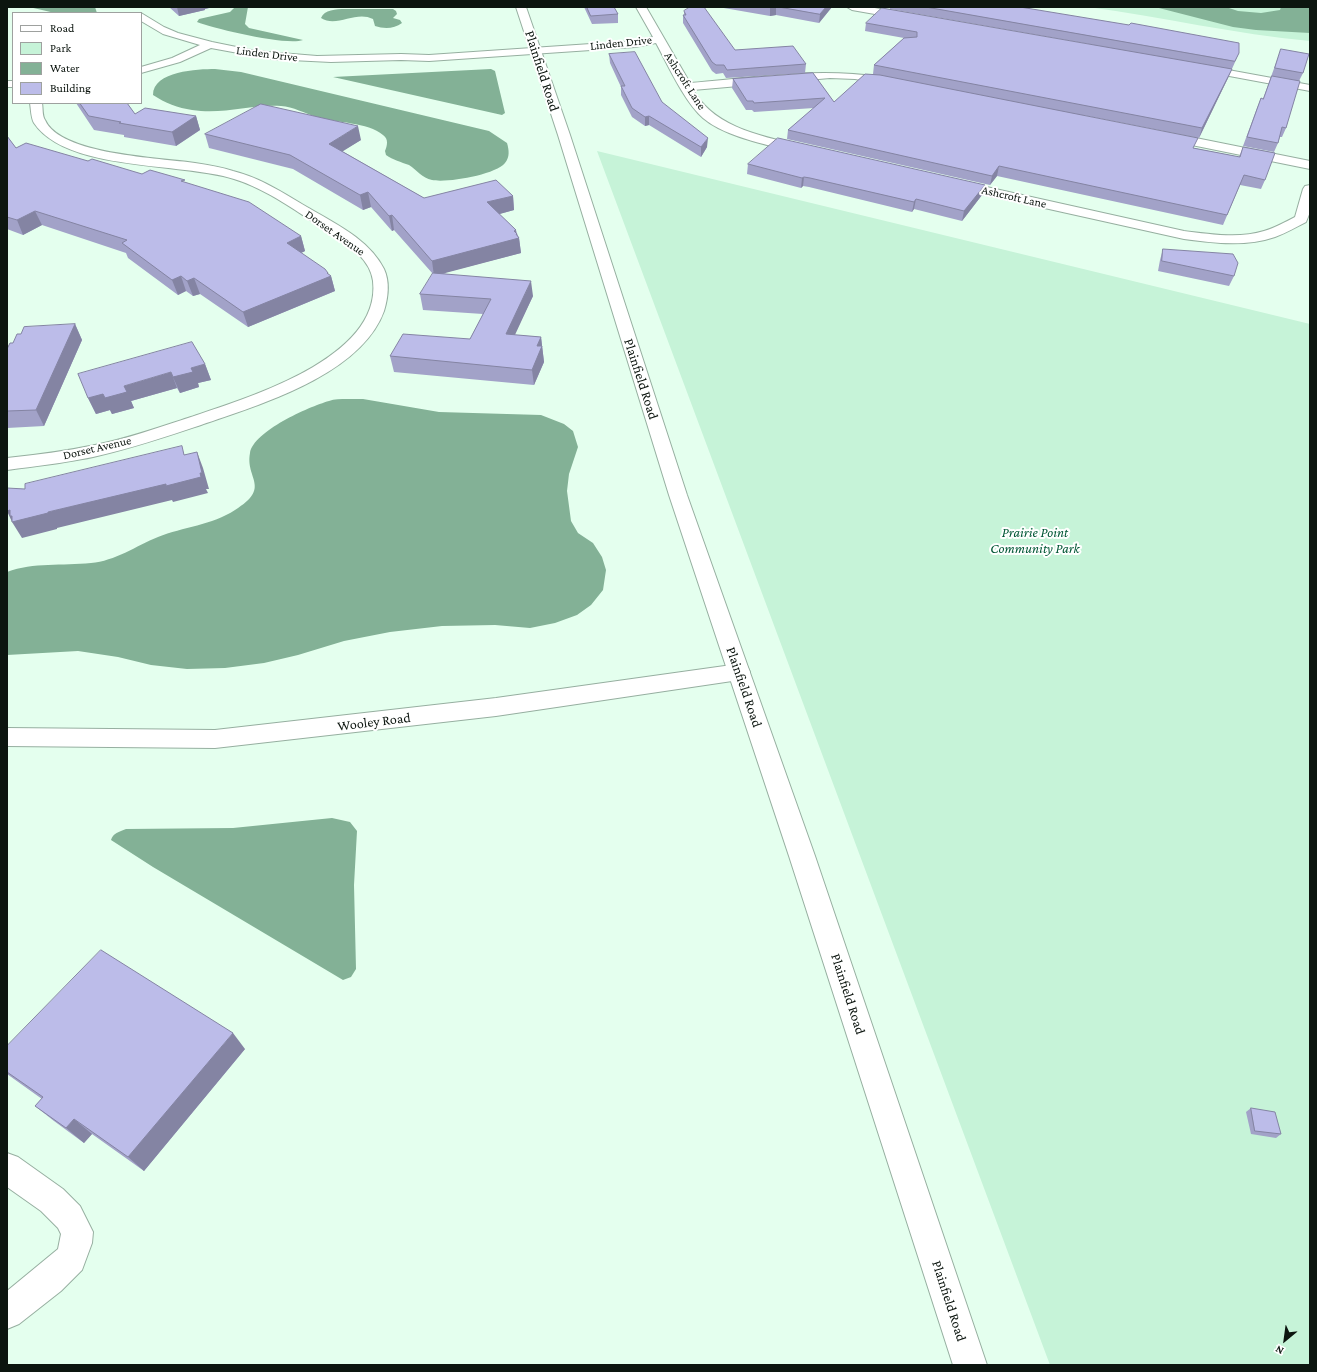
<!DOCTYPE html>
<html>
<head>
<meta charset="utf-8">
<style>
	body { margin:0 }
	#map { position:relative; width:1317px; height:1372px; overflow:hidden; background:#e4ffee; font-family:"Crimson Pro",serif }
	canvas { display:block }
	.frame { position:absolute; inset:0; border:8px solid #0c150f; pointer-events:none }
	.legend { position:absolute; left:12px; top:12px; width:130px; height:92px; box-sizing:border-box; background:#fff; border:1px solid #9ea19f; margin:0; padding:5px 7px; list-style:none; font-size:12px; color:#0c150f }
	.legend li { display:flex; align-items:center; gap:8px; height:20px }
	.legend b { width:20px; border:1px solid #9ea19f }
	.north { position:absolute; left:1265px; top:1320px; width:40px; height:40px; -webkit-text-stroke:3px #fff; paint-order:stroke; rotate:209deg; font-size:11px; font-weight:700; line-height:16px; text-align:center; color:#0c150f }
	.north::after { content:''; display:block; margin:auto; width:14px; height:18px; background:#0c150f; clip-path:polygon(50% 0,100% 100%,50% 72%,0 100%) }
</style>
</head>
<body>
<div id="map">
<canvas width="1317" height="1372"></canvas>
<div class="frame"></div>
<ul class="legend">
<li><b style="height:5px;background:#fff"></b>Road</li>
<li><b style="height:11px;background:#c6f3d8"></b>Park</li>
<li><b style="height:11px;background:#83b196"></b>Water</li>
<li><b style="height:11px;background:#bcbce9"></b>Building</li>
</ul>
<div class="north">N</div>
</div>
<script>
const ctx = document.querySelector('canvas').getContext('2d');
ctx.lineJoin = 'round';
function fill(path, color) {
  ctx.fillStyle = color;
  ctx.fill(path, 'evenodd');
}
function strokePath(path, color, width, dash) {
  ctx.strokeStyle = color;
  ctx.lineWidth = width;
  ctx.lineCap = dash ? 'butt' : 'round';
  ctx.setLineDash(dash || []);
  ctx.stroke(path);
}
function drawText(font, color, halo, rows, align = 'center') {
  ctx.font = font + ' "Crimson Pro",serif';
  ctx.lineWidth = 4;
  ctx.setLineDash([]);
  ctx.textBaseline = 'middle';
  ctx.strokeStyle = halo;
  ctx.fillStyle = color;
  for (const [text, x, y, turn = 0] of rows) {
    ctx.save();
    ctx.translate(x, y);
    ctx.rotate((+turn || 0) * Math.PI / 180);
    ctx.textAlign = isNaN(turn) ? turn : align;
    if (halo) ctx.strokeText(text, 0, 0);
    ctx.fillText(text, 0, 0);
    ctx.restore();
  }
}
fill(new Path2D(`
	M1088,7H1310V41C1235,34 1162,17 1088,7Z
	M597,151L1310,324V1365H1050Z`), '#c6f3d8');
fill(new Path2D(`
	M29,7H95L97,13H55Z
	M235,7H248L245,24L249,28L303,40C287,46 215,29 197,22L199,19L230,12Z
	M1155,7H1226L1238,11L1261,13L1280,10L1281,7H1310V33L1256,30L1233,27Z
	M350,9H393L396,11L397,14L393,18L400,20L402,23C394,29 384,29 375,26L373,19C356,10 337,28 321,18C325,8 341,9 350,9Z
	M215,69L241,72L489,131L507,143C509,150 510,157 505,163C495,175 447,183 432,180C422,178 417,170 409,165C401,162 393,160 386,155L385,151C387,146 389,139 383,135C368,122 336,123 316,117C305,113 293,107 281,106C251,104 224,115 192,110C178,108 165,103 153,95C153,71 198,69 215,69Z
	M491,69L495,71L505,113L502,115L333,77Z
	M347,399H363L439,412L541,415L564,424L573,431L578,447L569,474L567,491L571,521L578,533L593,543L602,557L606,570L603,590L591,605L577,615L555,623L530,628L495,625L442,626L390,632L344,641L298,655L264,663L225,668L187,669L151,665L118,657L78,651L7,655V572C34,562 62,566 91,563C115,561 136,546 158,537C183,527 212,525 235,510C272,487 245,479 250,453C254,431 308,407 329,401C334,399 341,399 347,399Z
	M332,818L350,822L357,831L354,885L356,969L351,977L343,980L153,867L111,840C113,833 119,832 126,829L233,828Z`), '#83b196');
const minor = new Path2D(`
	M636,7H646L690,83C752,78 818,67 880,77C885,78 893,77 897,82L891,85L855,79L830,78L693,90C716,130 767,137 807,147L809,150L807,153L803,154C774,146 726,138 703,118C684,101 668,65 656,43L635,47L429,61L401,60L331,62L271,59L211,48L180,62L141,73V67L172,58L200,45L163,34L141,21V13L164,27L178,33L212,42L256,51L317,56L401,54L429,55L635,41L653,37Z
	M847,7H869L909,14L914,17L909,20L852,10Z
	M1201,65L1310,85V91L1197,70L1196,68Z
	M7,81H13V87H7Z
	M30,103H42C43,108 42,116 45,120C60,155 161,158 195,163C208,165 221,167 233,171C261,178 283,193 307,207C334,223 369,239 384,269C390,282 388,298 384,311C361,375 259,405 201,425C165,437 130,449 93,457C65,463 36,466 7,470V458C36,455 66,451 95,445C127,439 157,428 188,418C244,399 382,359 373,281C370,257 345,243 326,230C297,212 267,189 234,179C181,162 67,172 34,123C31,118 31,109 30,103Z
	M1166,132L1310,161V169L1162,139L1160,136L1162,133Z
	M955,180L1184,231C1209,234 1239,239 1264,231C1275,228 1285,222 1295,217L1303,189L1305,186L1310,185V212L1306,222C1296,227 1286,233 1275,237C1246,247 1214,243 1184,239L950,187L948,184L950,181Z
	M739,664L747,666L750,672L747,678L739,680L496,716L215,748L7,746V728L215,730L496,698Z
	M7,1153L18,1157L63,1189L80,1206L93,1232L92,1243L82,1270L61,1291L19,1324L7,1329V1291L58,1249L61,1234L58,1228L41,1211L7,1187Z`);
const major = new Path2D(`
	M516,7H526L570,135L687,495L815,856L987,1365H953L789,856L669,495L558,135Z`);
strokePath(minor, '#96afa0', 2);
strokePath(major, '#96afa0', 2);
fill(minor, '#fff');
fill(major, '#fff');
fill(new Path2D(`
	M169,7H209V8L205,9V10L179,16Z
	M584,7H614L618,14V23L592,24Z
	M718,7H832L819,23L776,15L770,16Z
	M890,7H1020L1239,53L1228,78L1199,138L1082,115L1194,148L1239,157L1243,147L1265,180L1261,189L1240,185L1223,225L997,176L990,185L787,139L788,130L814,108L754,112L752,110H746L732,88L733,79L813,73L834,102L873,74L874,65L904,38L865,31L866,23L1094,45L890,9Z
	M684,11L735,50L806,64L805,73L726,78L723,73L716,74L712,71L683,23V15H684Z
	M1281,49L1303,73L1299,81L1286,128L1282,137H1280L1278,143L1274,152L1243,146L1257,108L1261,98L1263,99Z
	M609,54L662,102L707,147L701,157L649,125L645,126L632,117L621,95V87L610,63Z
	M76,103H127L135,114L196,116L200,130L176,146L124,137V135L94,130Z
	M205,134L361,140L342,151L424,198L513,196L514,210L499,214L516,230L518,236L519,238L521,253L443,273L533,296L514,335L541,337L544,362L534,385L394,372L390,356L470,339L483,314L423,310L420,294L433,274L394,230L392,231L371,207L363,210L293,169L209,148Z
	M7,136L16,148L88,161L142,174L186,183L301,236L305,251L301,253L331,276L335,291L248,327L200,294L193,296L186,291L178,295L128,258L126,253L42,225L23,235L7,229Z
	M748,164L985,185L982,195L962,221L914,209L912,212L809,187L803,186L801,188L747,174Z
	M1163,249L1234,276L1229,286L1158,271L1160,260Z
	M75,324L82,340L44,426L7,428V349L13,343Z
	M205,364L211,380L198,383L199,387L180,393L177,388L131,401L134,408L112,414L110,410L96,414L88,398Z
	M7,1046L245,1049L144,1171L92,1134L84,1143L54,1121L35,1106L42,1099L7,1074Z
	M1251,1108L1281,1134L1276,1138L1251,1134L1246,1112Z`), '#a2a2c8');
fill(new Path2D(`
	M177,7H209V8L205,9V10L179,16Z
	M774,7H776V15L770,16V8Z
	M826,7H832L819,23L820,14Z
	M1232,69L1228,78L1199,138L1202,128Z
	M196,116L200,130L176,146L172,132Z
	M649,116V125L645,126V117Z
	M358,126L361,140L332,158L329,144Z
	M708,138L707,147L701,157V147Z
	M999,166L997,176L990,185L992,176Z
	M804,177L803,186L801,188L802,178Z
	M985,185L982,195L962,221L964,211Z
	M368,192L371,207L363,210L360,195Z
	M513,196L514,210L489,217L487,202Z
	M916,199L914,209L912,212L914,202Z
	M35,211L42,225L23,235L17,220Z
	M392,215L394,230L392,231L389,216Z
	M516,230V234H517L518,238H519L521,253L434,276L432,261Z
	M301,236L305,251L291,258L287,243Z
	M328,273L329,277L331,276L335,291L248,327L243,312Z
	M181,276L186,291L178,295L172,280Z
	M194,278L200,294L193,296L187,281Z
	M531,281L533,296L508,350L506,334Z
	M75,324L82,340L44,426L36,410Z
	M541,337L544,362L534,385L532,370L537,346Z
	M205,364L211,380L198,383L199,387L180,393L173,377L191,368Z
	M171,372L177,388L131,401L134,408L112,414L110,410L96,414L88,398L124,386Z
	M197,452L203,468L209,489H206L208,493L173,502L172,500L57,528V529L22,538L12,522L7,511L10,510L48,512L200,473Z
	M233,1033L245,1049L144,1171L128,1157Z
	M74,1119L92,1134L84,1143L66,1128Z`), '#8484a3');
const building = new Path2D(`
	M587,7H614L618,14L591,16Z
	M690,7H704L735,50L793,46L806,64L727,70L724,65H716L712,62L683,15H686L684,11Z
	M779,7H826L820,14Z
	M926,7H1020L1129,25L1131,23L1239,43V53L1235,61Z
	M882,8L1232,69L1202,128L874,65L904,38L917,37V32L866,23Z
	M1281,49L1309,54L1303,73L1275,68Z
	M635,52L662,102L708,138L701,147L649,116L645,117L632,108L621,86H625L609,54Z
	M813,73L834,102L865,74L880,75L1198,138L1193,148L1240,157L1243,147L1275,153L1265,180L1244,175L1227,215L999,166L992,176L788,130L825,98L754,103L753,101H747L733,79Z
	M1272,76L1300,81L1286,128L1282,127L1278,143L1247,137L1261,98L1263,99Z
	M80,103H127L135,114L145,108L196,116L172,132L119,123L121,122L89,116Z
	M261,104L358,126L329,144L424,198L496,180L513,196L487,202L516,230L514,231L517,234H516L519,238L432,261L392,215L389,216L368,192L360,195L290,155L205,134Z
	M7,136L16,148L26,143L88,161L92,159L142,174L150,170L185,180L181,181L249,202L301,236L287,243L325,269L328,273H327L331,276L243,312L194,278L187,281L181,276L172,280L122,243L127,240L35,211L17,220L7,217Z
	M778,138L985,185L964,211L916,199L914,202L810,178L804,177L802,178L748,164Z
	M1163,249L1233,254L1238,263L1234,276L1162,261Z
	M433,273L531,281L506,334L541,337L537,346H542L532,370L390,356L403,334L470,339L491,299L420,294Z
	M75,324L36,410L7,411V349L10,343H13L17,334H21L24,327Z
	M192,342L205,364L191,368L193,372L173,377L171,372L124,386L127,392L105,398L103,394L88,398L78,374Z
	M182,446L184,455L197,452L202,473H200L201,477L166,486V484L48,512V513L12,522V516H10V510L7,511V488L25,489V484Z
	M101,950L233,1033L128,1157L74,1119L66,1128L35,1106L43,1097L7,1072V1046Z
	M1251,1108L1275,1112L1281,1134L1255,1131Z`);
fill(building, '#bcbce9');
strokePath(building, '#8484a3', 1);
drawText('12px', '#0c150f', '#fff', [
	["Linden Drive",621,43,-6],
	["Linden Drive",267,54,7],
	["Ashcroft Lane",685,81,57],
	["Ashcroft Lane",1014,197,13],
	["Dorset Avenue",335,233,35],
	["Dorset Avenue",97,448,-13]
]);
drawText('14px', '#0c150f', '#fff', [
	["Plainfield Road",542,71,72],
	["Plainfield Road",641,379,72],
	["Plainfield Road",744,687,71],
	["Wooley Road",374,722,-7],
	["Plainfield Road",848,994,72],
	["Plainfield Road",949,1301,72]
]);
drawText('italic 14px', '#005735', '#fff', [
	["Prairie Point",1035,533],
	["Community Park",1035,549]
]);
</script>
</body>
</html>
